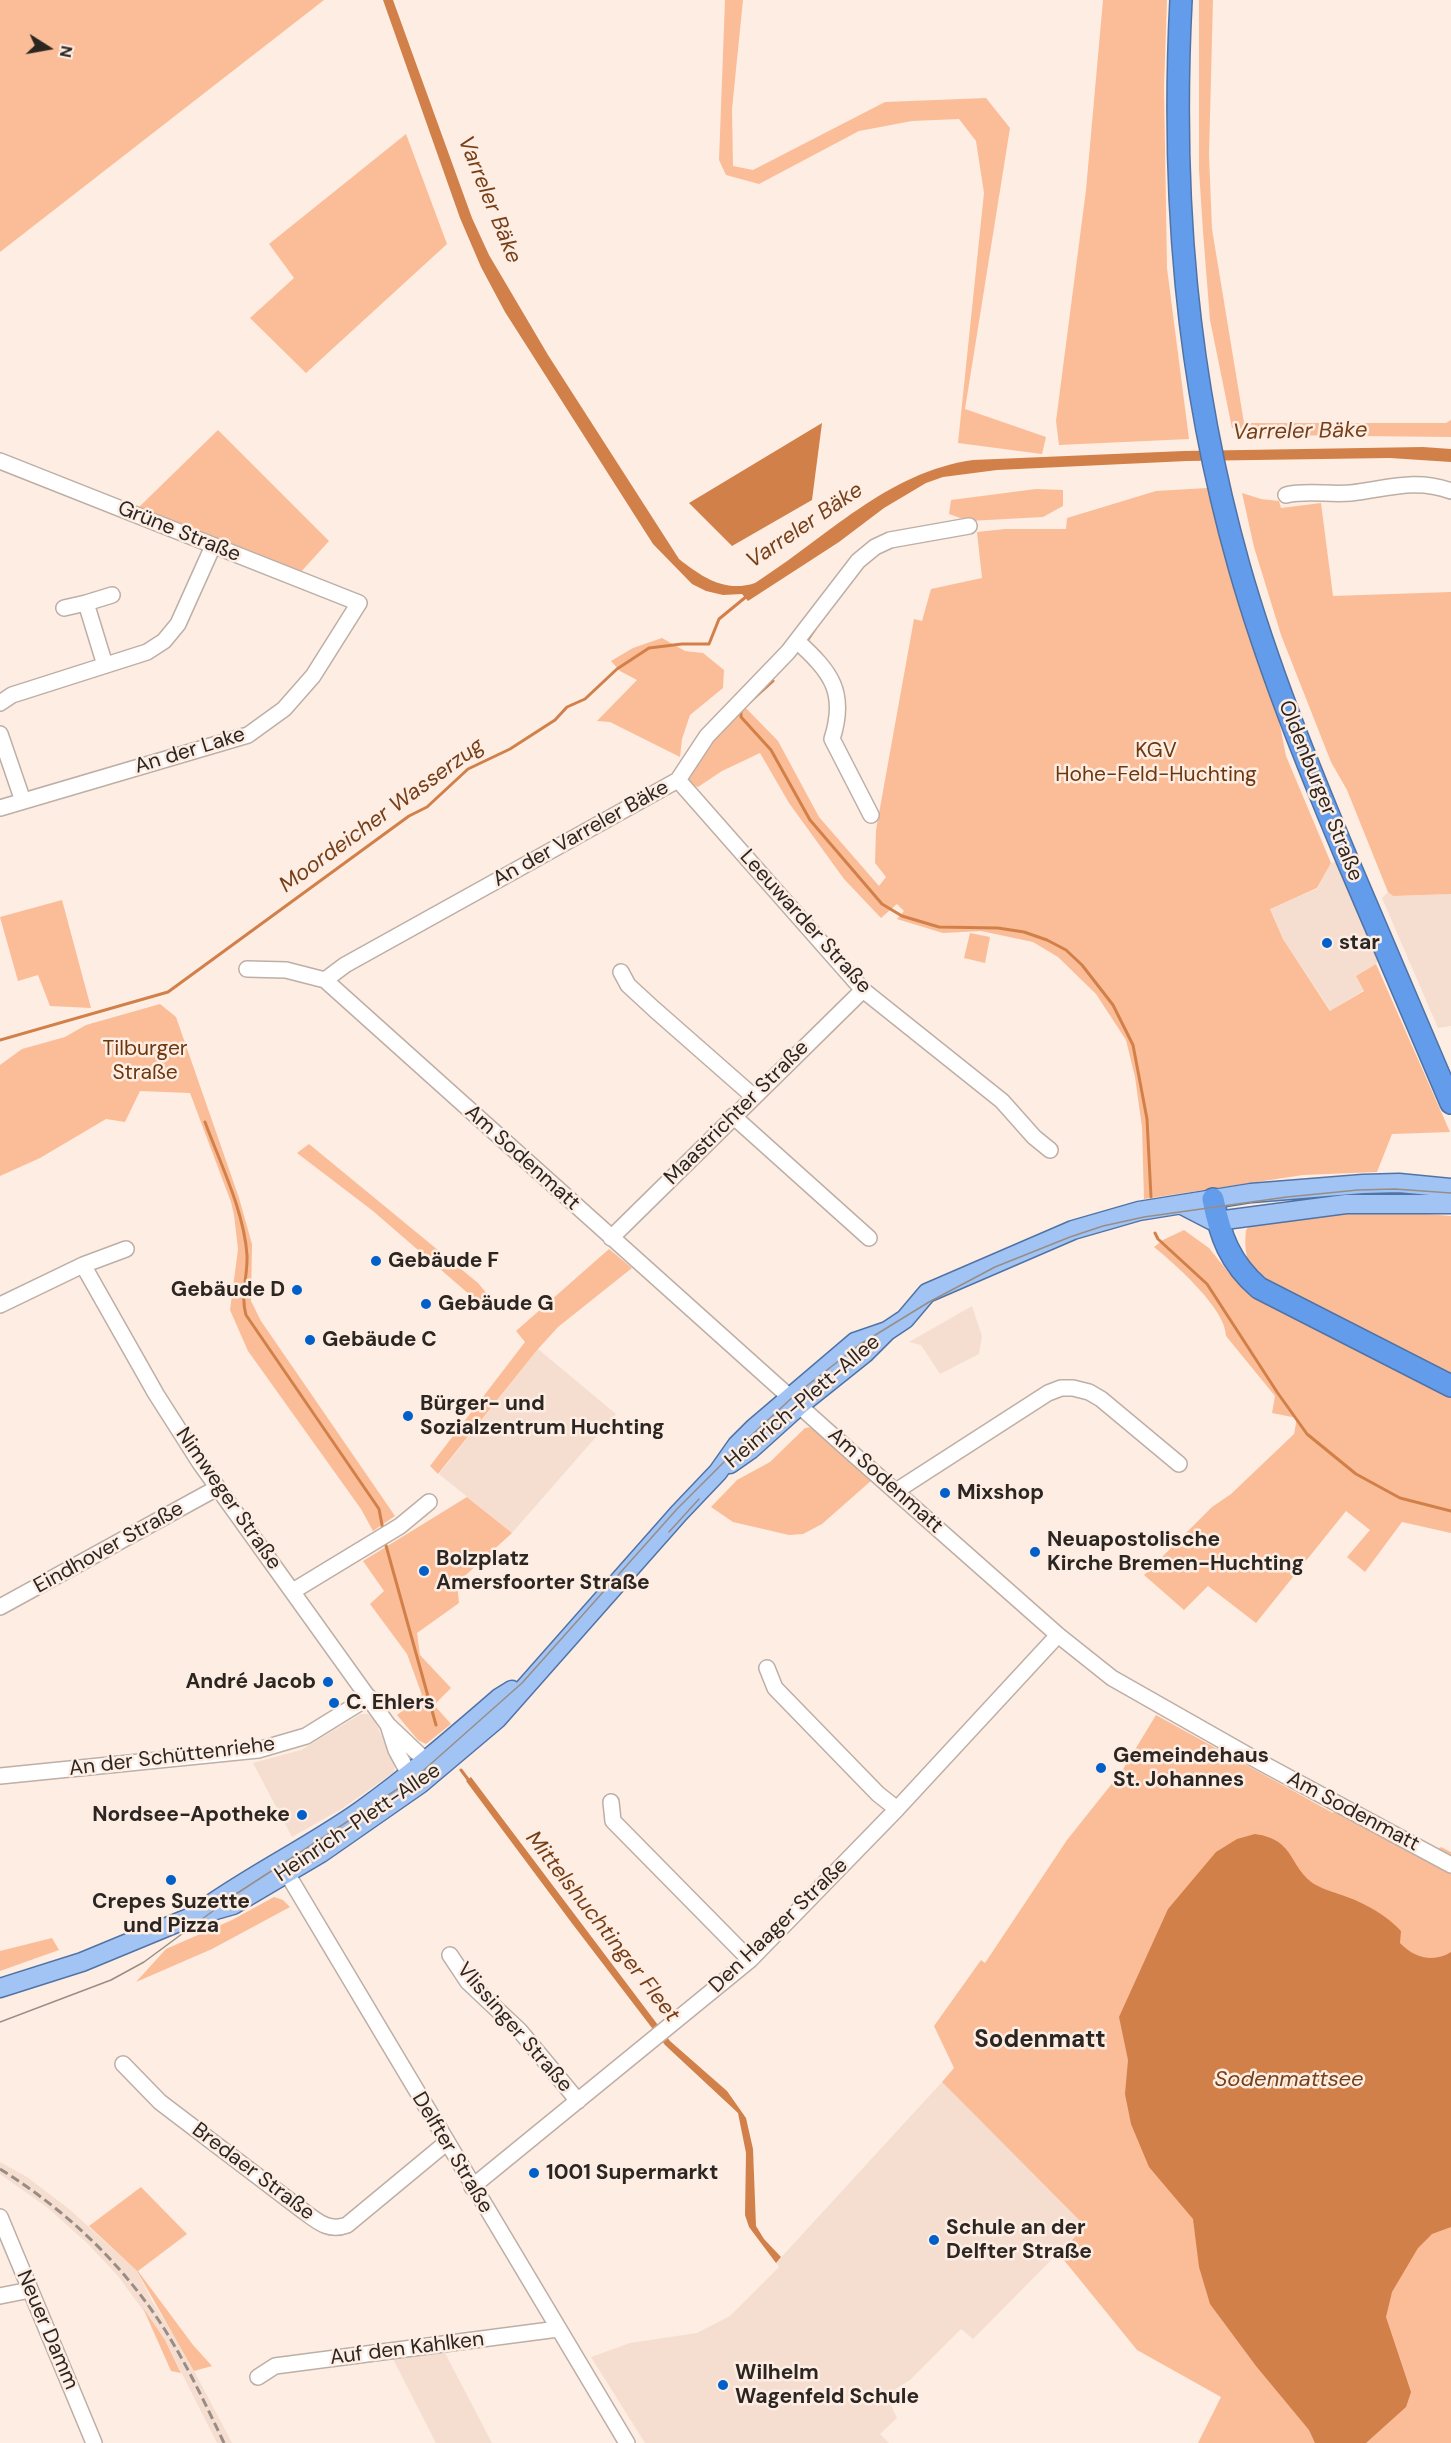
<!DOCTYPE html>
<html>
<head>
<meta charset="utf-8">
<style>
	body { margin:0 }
	#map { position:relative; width:1451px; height:2443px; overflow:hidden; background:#fdede3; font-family:"DM Sans",sans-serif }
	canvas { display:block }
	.north { position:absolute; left:18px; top:18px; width:60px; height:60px; -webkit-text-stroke:4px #fdede3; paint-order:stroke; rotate:101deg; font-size:16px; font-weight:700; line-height:24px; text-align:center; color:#2c2623 }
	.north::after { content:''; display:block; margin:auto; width:21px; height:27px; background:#2c2623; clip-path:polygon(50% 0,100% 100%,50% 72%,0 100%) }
</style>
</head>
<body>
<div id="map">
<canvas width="1451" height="2443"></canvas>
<div class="north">N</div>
</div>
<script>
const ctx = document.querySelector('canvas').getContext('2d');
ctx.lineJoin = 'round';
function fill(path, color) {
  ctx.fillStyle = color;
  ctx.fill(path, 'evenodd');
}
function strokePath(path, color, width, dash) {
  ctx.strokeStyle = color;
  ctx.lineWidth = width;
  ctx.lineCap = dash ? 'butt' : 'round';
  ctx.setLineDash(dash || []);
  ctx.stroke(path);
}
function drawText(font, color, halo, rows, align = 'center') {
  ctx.font = font + ' "DM Sans",sans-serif';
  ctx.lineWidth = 5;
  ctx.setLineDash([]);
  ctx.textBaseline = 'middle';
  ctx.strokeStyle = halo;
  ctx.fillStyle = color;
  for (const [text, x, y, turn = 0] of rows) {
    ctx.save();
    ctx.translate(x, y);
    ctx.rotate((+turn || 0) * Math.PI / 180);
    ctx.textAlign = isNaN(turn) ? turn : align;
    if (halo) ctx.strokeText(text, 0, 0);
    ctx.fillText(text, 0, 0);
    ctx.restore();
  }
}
fill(new Path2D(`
	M1341,861L1381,955L1376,964L1356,976L1364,990L1331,1011L1283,939L1270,908L1317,889L1331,863Z
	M1388,892L1394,896L1451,894V1026L1438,1028L1382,898Z
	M972,1306L982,1336L979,1354L940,1374L921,1345L909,1342Z
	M538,1349L616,1414L512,1533L439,1474Z
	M361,1714H368L374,1719L395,1767L394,1772L343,1808L292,1837L253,1763L301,1750Z
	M942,2082L1085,2226L973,2339L961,2329L910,2380L886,2395L897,2418L880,2434L889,2443H645L591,2357L630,2343L697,2333L730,2316L779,2267L776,2263Z
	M0,2162L27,2177L69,2209L137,2271L152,2301L181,2346L232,2443H217L165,2340L118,2276L88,2244L48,2208L0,2174Z
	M445,2353L492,2443H436L393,2359Z`), '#f5ded0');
fill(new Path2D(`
	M0,0H324L0,252Z
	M725,0H743L732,109L733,166L753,170L885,102L986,98L1010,128L965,409L1046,437L1042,454L958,443L984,193L976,141L959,119L912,121L859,131L759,184L726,175L719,160Z
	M1103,0H1167L1164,87L1167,268L1189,439L1059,445L1056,421L1086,190Z
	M1199,0H1213L1209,155L1212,229L1244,423H1446L1451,420V437L1269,435L1257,430L1232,428L1210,320L1203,232L1199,170Z
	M406,134L447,244L306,373L250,318L294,278L269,244Z
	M218,430L329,541L299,574L137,509Z
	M1207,488L1210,489L1275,700L1286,756L1331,863L1317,888L1270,909L1283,939L1330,1011L1364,991L1356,976L1376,964L1450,1132L1392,1134L1377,1172L1303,1175L1144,1199L1142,1127L1135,1077L1126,1040L1096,994L1058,957L1033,942L981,931L943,933L897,919L904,911L897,904L881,918L844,879L789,803L760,753L722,771L698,787L684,782L691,767L741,703L778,741L819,817L879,886L886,877L875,863L876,830L914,619L922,621L931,589L982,578L977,532L1005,529H1066L1067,518L1156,491Z
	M1036,489L1063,490V506L1043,517L969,521L949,514L951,500Z
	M1242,493L1261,499L1279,501L1281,508L1321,503L1333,596L1451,592V894L1393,896L1388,892L1347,790L1331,762L1281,635L1254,547Z
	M662,638L685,651L703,653L724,670L723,688L690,715L682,739L680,757L610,722L597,721L637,680L620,671L611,661L633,648Z
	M62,900L91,1008L50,1006L38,975L18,981L0,917Z
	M970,933L990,937L985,963L964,958Z
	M160,1004L176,1017L239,1198L252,1244L251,1301L261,1321L395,1516L373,1531L361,1509L248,1351L230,1310L238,1249L234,1215L231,1202L190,1093L140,1091L125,1122L106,1119L40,1158L0,1176V1065L22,1049L65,1037L86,1025Z
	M309,1144L478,1283L494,1302L484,1309L470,1295L373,1211L297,1153Z
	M1346,1212L1415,1213L1451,1216V1375L1254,1274C1246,1259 1244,1247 1246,1230L1251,1224Z
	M1184,1230L1209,1248L1229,1273L1248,1291L1451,1395V1533L1402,1522L1365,1572L1347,1557L1370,1530L1346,1511L1256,1623L1208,1586L1184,1610L1144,1575L1212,1507L1231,1494L1294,1434L1297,1418L1272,1413L1275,1396L1226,1336C1226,1309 1175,1264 1154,1247L1163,1240Z
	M609,1249L632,1268L558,1327L538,1349L438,1474L430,1466L525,1342L516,1331Z
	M812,1427L872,1480L822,1524L803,1534L789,1535L733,1522L711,1507L737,1480L770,1462L805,1428Z
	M467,1497L512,1533L457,1583L459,1603L417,1633L420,1655L451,1688L434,1705L451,1724L426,1744L418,1740L397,1715L422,1695L407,1654L370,1604L384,1591L363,1561Z
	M1156,1715L1333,1813L1342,1800L1435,1851L1441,1847L1451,1852V2443H1198L1221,2397L1137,2350L1059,2254L1085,2226L942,2082L954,2068L934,2026L981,1960L985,1963L1067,1840L1122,1771Z
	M274,1897L283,1900L290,1907L212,1949L136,1982L166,1949L232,1920Z
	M52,1938L59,1950L0,1971V1951Z
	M141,2187L187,2234L138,2271L193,2345L212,2366L194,2371L137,2271L89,2226Z
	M143,2308L165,2340L181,2373L171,2371Z`), '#fbbd97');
fill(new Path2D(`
	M383,0H393L472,218L489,255L548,355L679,559C702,577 725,593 755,583C826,538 887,472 973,460L1184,451L1423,447L1451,449V462L1390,458L1187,461L997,470L943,477L926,483L884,508L839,542L748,601L742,594L723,595L706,591L692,584L653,544L505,312L481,267L460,218Z
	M822,423L812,500L732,546L689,503Z
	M471,1777L670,2041L727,2091L746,2118L753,2149L756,2226L764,2239L781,2257L776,2263L749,2227L745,2215L746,2153L738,2113L665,2045L571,1922L466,1781Z
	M1255,1834C1297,1840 1288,1868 1316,1885C1325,1890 1337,1893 1347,1897C1367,1904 1387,1916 1401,1931L1400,1943C1414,1958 1434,1963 1451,1952V2227L1432,2234L1418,2248L1392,2292L1386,2317L1411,2392L1406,2407L1366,2443H1315L1309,2430L1256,2366L1210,2304L1199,2267L1193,2219L1149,2167L1131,2124L1125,2094L1128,2060L1119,2017L1168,1909L1216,1852L1237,1839Z`), '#d28049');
strokePath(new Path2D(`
	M805,644L815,629
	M773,681L741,710V717L771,750L810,820L882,904L902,916L939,927L998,928L1024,932L1047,940L1066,950L1082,965L1113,1005L1133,1045L1147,1119L1151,1197
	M0,1040L168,992L409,816L427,807L468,769L510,749L555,720L567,707L585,699L617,669L649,648L682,644H709L719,619L747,596
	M205,1122C220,1163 244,1211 247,1255C248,1276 240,1294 246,1315L379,1509L383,1530
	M1155,1233L1158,1239L1207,1284L1277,1392L1307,1434L1356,1474L1400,1498L1451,1511
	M385,1542L436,1725
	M461,1770L470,1782`), '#d28049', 3);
const minor = new Path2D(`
	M0,461L359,603L313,676L284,709L248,735L0,808
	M1286,495C1307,490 1329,495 1351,493C1387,489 1415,478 1451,491
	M64,608L86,603
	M797,641C831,672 847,692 832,739L871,815
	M105,665L86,603L112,595
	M0,703L12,695L147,652L164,641L178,624L213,546
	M0,734L23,801
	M678,780L863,990L1002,1101L1034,1137L1050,1150
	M247,969L286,970L325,980L852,1453L1058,1635L1112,1678L1260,1762L1451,1865
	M621,972L628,985L654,1009L753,1096
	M325,980L345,965L678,780L707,736L788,652L858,561L875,547L890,540L969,526
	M733,1116L869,1238
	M611,1238L863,990
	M83,1265L156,1394L200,1463L388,1725L426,1761L425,1780L409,1774L396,1750L388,1725
	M0,1305L83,1265L126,1249
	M896,1491L1048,1393L1061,1388H1073L1089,1392L1101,1399L1179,1464
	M293,1591L400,1526L429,1502
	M0,1607L217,1488
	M767,1668L775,1688L878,1794L897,1809
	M0,1776L258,1750L306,1736L369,1697
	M611,1802L613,1821L750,1960
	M282,1865L627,2443
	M450,1955L468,1982L520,2031L578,2101
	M123,2064L160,2102L302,2210C317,2221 328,2232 347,2225L446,2143
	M472,2187L750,1960L897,1809L1058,1635
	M0,2217L94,2443
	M0,2296L30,2290
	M258,2377L275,2366L558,2329`);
const major = new Path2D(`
	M1182,1205L1211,1220L1217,1221L1346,1204H1451
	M730,1464L750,1450L800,1405L865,1353L887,1331L905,1319L927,1293L1073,1230L1139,1211L1251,1193L1363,1184L1399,1183L1451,1188
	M205,1908C255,1873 310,1846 360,1811C409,1776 454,1737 499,1698L512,1690
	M0,1988L82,1962L191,1917L233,1905L321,1853L420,1784L497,1719L679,1513L718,1472L737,1445L754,1428L855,1342L887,1331`);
const highway = new Path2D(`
	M1181,0C1171,194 1186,378 1239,566C1268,668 1308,766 1349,864C1383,943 1417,1023 1451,1103
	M1213,1199C1220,1236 1230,1263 1259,1288L1451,1386`);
strokePath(minor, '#beafa6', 18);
strokePath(major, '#5073a6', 21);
strokePath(highway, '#5073a6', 24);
strokePath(minor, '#fff', 15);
strokePath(major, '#a2c4f4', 18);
strokePath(highway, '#649cec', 21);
strokePath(new Path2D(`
	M669,1532L699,1499
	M0,2022L111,1980L144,1962L236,1894L416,1777L522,1683L677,1509L743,1443L795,1395L859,1345L929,1302L995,1267L1070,1237L1103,1226L1144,1217L1287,1197L1358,1190L1395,1189L1451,1193`), '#988d86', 1.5);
strokePath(new Path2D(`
	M0,2169C66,2210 123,2264 165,2330C187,2365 206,2405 224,2443`), '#988d86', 3, [9, 4.5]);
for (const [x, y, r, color] of [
	[1327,943,6,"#005fc8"],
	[376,1261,6,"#005fc8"],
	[297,1290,6,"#005fc8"],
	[426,1304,6,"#005fc8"],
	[310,1340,6,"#005fc8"],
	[408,1416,6,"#005fc8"],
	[945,1493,6,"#005fc8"],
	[1035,1552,6,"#005fc8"],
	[424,1571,6,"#005fc8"],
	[328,1682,6,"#005fc8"],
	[334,1703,6,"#005fc8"],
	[1101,1768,6,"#005fc8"],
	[302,1815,6,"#005fc8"],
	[171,1880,6,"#005fc8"],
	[534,2173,6,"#005fc8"],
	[934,2240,6,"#005fc8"],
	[723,2385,6,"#005fc8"]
]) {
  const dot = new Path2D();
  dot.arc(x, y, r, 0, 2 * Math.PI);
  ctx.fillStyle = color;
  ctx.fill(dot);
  strokePath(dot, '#fdede3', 2);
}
drawText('21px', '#2c2623', '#fdede3', [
	["Grüne Straße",179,532,22],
	["An der Lake",190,751,-17],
	["Oldenburger Straße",1320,791,68],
	["An der Varreler Bäke",581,834,-29],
	["Leeuwarder Straße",805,922,48],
	["Maastrichter Straße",737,1113,-45],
	["Am Sodenmatt",522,1158,42],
	["Heinrich-Plett-Allee",803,1402,-40],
	["Am Sodenmatt",885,1481,42],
	["Nimweger Straße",228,1499,55],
	["Eindhover Straße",109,1548,-29],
	["An der Schüttenriehe",172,1757,-7],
	["Am Sodenmatt",1353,1812,28],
	["Heinrich-Plett-Allee",358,1823,-34],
	["Den Haager Straße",779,1926,-44],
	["Vlissinger Straße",514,2028,49],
	["Delfter Straße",452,2153,59],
	["Bredaer Straße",253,2172,37],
	["Neuer Damm",47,2330,67],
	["Auf den Kahlken",407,2349,-7]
]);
drawText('21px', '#6d370d', '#fdede3', [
	["KGV",1156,751],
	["Hohe-Feld-Huchting",1156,775],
	["Tilburger",145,1049],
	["Straße",145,1073]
]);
drawText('bold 21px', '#2c2623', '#fdede3', [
	["star",1339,943],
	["Gebäude F",388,1261],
	["Gebäude D",285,1290,"right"],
	["Gebäude G",438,1304],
	["Gebäude C",322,1340],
	["Bürger- und",420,1404],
	["Sozialzentrum Huchting",420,1428],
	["Mixshop",957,1493],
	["Neuapostolische",1047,1540],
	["Kirche Bremen-Huchting",1047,1564],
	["Bolzplatz",436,1559],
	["Amersfoorter Straße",436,1583],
	["André Jacob",316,1682,"right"],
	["C. Ehlers",346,1703],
	["Gemeindehaus",1113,1756],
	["St. Johannes",1113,1780],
	["Nordsee-Apotheke",290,1815,"right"],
	["Crepes Suzette",171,1902,"center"],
	["und Pizza",171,1926,"center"],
	["1001 Supermarkt",546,2173],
	["Schule an der",946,2228],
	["Delfter Straße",946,2252],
	["Wilhelm",735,2373],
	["Wagenfeld Schule",735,2397]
], 'left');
drawText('italic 22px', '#763f18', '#fdede3', [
	["Varreler Bäke",489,200,68],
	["Varreler Bäke",1300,432,-1],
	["Varreler Bäke",805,526,-34],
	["Moordeicher Wasserzug",382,816,-36],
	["Mittelshuchtinger Fleet",602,1927,52],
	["Sodenmattsee",1289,2080]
]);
drawText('bold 24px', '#2c2623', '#fdede3', [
	["Sodenmatt",1040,2041]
]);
</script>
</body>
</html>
